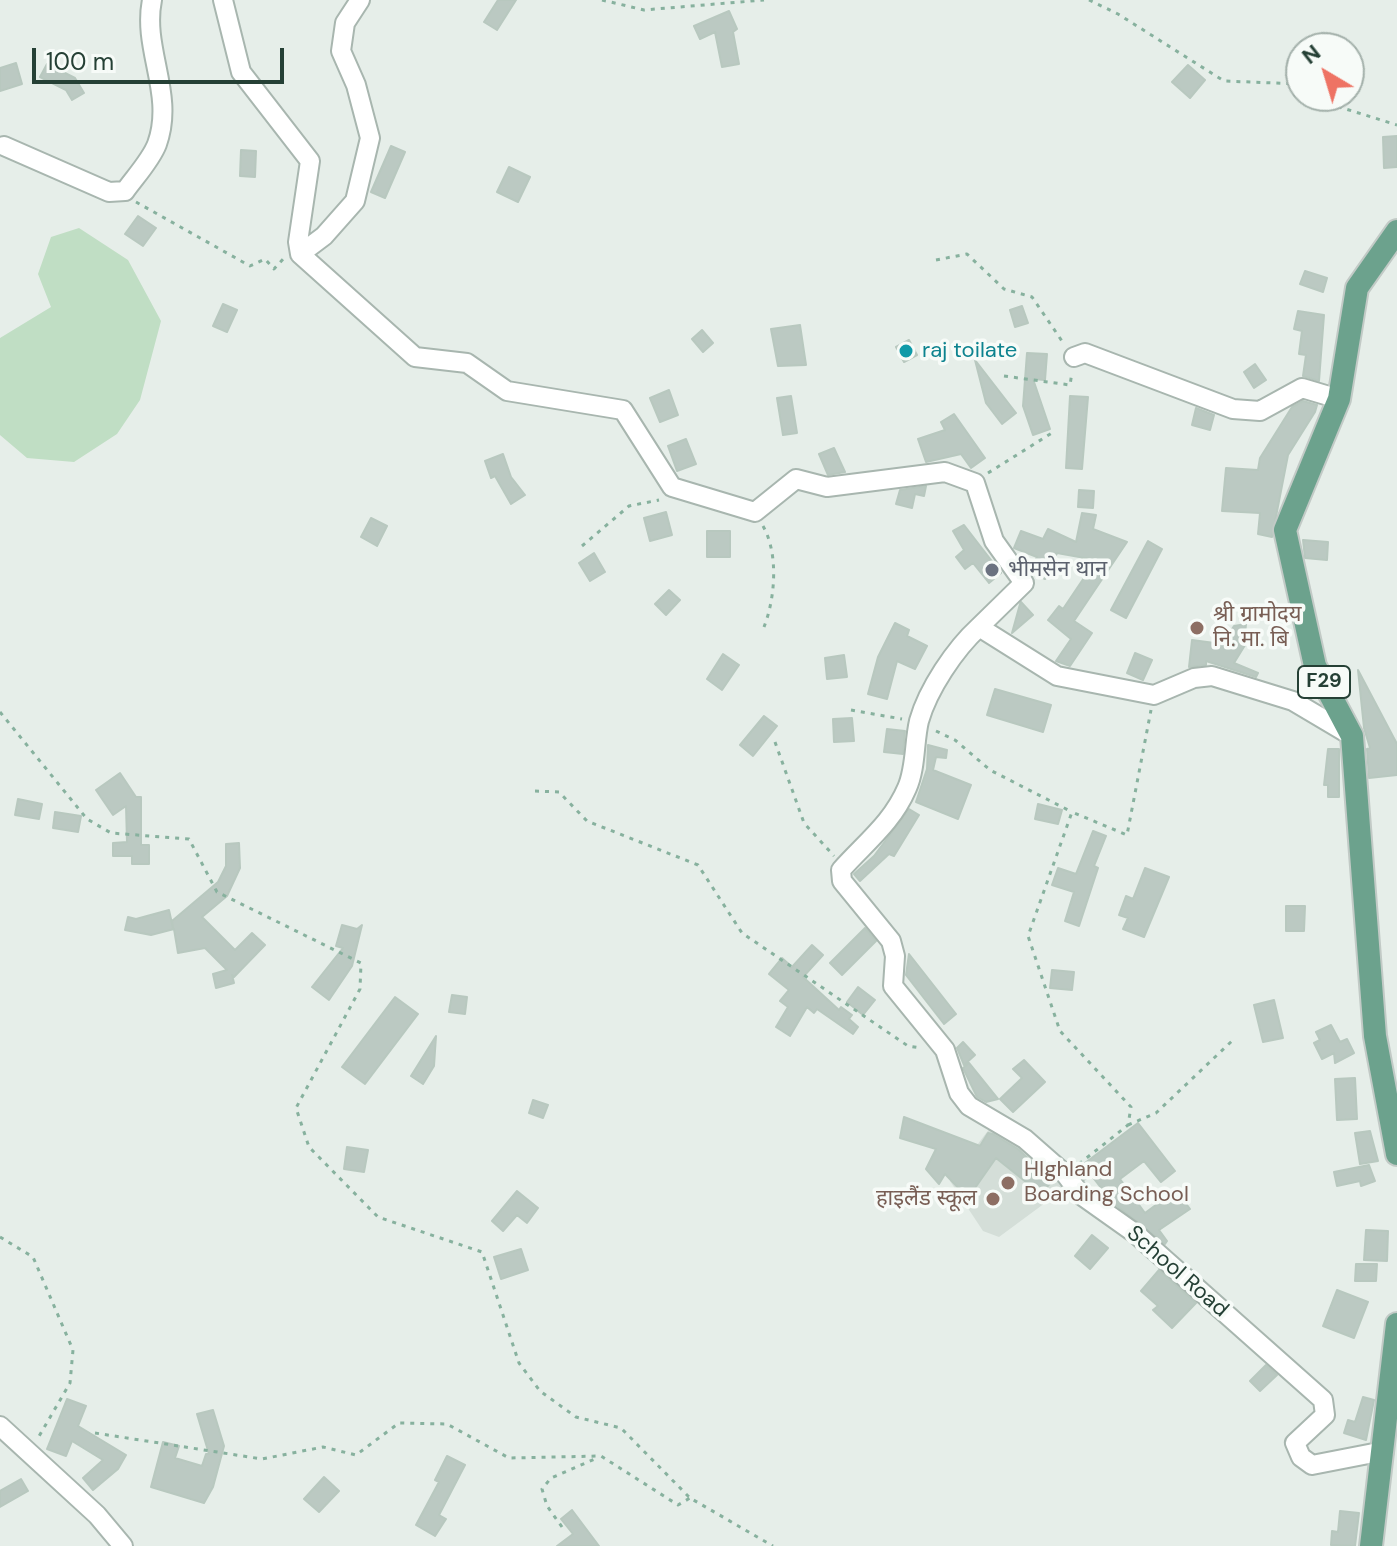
<!DOCTYPE html>
<html>
<head>
<meta charset="utf-8">
<style>
	body { margin:0 }
	#map { position:relative; width:1397px; height:1546px; overflow:hidden; background:#e6eee9; font-family:"DM Sans",sans-serif }
	canvas { display:block }
	.north { position:absolute; left:1285px; top:32px; width:80px; height:80px; box-sizing:border-box; background:#f7fbf8; border:2px solid #a3b0aa; border-radius:50%; rotate:322deg; font-size:22px; font-weight:700; line-height:32px; text-align:center; color:#254035 }
	.north::after { content:''; display:block; margin:auto; width:28px; height:36px; background:#ee7364; clip-path:polygon(50% 0,100% 100%,50% 72%,0 100%) }
	.scale { position:absolute; left:32px; top:48px; width:252px; height:36px; box-sizing:border-box; border:4px solid #254035; border-top:0; padding-left:10px; font-size:24px; line-height:28px; white-space:nowrap; color:#254035; -webkit-text-stroke:6px #f7fbf8; paint-order:stroke }
</style>
</head>
<body>
<div id="map">
<canvas width="1397" height="1546"></canvas>
<div class="north">N</div>
<div class="scale">100 m</div>
</div>
<script>
const ctx = document.querySelector('canvas').getContext('2d');
ctx.lineJoin = 'round';
function fill(path, color) {
  ctx.fillStyle = color;
  ctx.fill(path, 'evenodd');
}
function strokePath(path, color, width, dash) {
  ctx.strokeStyle = color;
  ctx.lineWidth = width;
  ctx.lineCap = dash ? 'butt' : 'round';
  ctx.setLineDash(dash || []);
  ctx.stroke(path);
}
function drawText(font, color, halo, rows, align = 'center') {
  ctx.font = font + ' "DM Sans","Noto Sans Devanagari",sans-serif';
  ctx.lineWidth = 7;
  ctx.setLineDash([]);
  ctx.textBaseline = 'middle';
  ctx.strokeStyle = halo;
  ctx.fillStyle = color;
  for (const [text, x, y, turn = 0] of rows) {
    ctx.save();
    ctx.translate(x, y);
    ctx.rotate((+turn || 0) * Math.PI / 180);
    ctx.textAlign = isNaN(turn) ? turn : align;
    if (halo) ctx.strokeText(text, 0, 0);
    ctx.fillText(text, 0, 0);
    ctx.restore();
  }
}
fill(new Path2D(`
	M993,1124L1068,1186L999,1237L983,1231L950,1181Z`), '#d4ded8');
fill(new Path2D(`
	M79,228L128,260L161,321L140,400L117,434L74,462L27,458L0,435V338L51,307L38,274L51,237Z`), '#c0dec4');
const building = new Path2D(`
	M498,0H516L497,30L484,22Z
	M729,11L737,29L733,32L739,64L722,67L715,32L700,39L694,26Z
	M16,63L22,84L0,91V68Z
	M47,64L75,78L84,93L72,100L66,90L40,77Z
	M1188,65L1205,80L1190,98L1172,82Z
	M1397,136V167L1384,168L1383,137Z
	M391,146L405,152L385,198L371,192Z
	M241,150L256,151L255,177L240,176Z
	M509,167L530,177L518,202L497,192Z
	M138,216L156,228L143,246L125,234Z
	M1305,271L1327,278L1323,292L1300,284Z
	M223,304L237,310L227,332L213,326Z
	M1022,306L1028,323L1015,327L1010,310Z
	M1298,311L1324,315L1319,381L1303,376L1306,355L1299,354L1302,331L1294,329Z
	M800,325L806,365L778,366L771,329Z
	M702,330L713,343L703,352L692,339Z
	M909,340L917,355L904,362L896,347Z
	M1027,353L1047,354L1045,380L1033,379L1050,429L1033,435L1023,406Z
	M975,360L1016,413L1002,424L986,403Z
	M1255,364L1266,380L1254,388L1244,372Z
	M669,390L678,415L660,422L650,398Z
	M791,396L797,433L783,435L777,398Z
	M1070,396L1088,397L1082,469L1066,468Z
	M1303,401L1317,405L1315,412L1288,455L1272,537L1258,534L1260,513L1222,511L1226,468L1258,470L1260,458L1292,407Z
	M1196,408L1214,415L1210,430L1192,425Z
	M954,414L985,458L971,468L961,454L926,462L918,439L945,430L941,422Z
	M686,439L696,464L677,471L668,446Z
	M834,448L845,472L828,475L819,454Z
	M503,454L511,477L525,495L511,504L495,476L491,478L485,461Z
	M926,486L924,496L915,494L912,508L896,504L900,490Z
	M1079,490L1094,491L1093,508L1078,507Z
	M666,512L672,535L650,541L644,518Z
	M1082,513L1096,515L1093,529L1127,542L1074,621L1092,633L1070,666L1056,661L1071,639L1048,620L1059,606L1063,609L1096,560L1057,553L1045,579L1030,571L1037,557L1014,548L1021,531L1043,539L1048,529L1076,542Z
	M371,518L387,526L377,546L361,537Z
	M964,525L1001,573L989,583L973,563L965,569L956,557L964,550L953,531Z
	M707,531H730V557H707Z
	M1303,540L1328,542L1327,560L1305,558Z
	M1148,541L1162,549L1126,618L1111,610Z
	M594,553L605,572L590,581L579,563Z
	M669,590L680,600L666,615L655,604Z
	M1021,602L1033,615L1012,633L1020,604Z
	M895,623L909,630L907,636L927,646L915,669L897,661L887,699L868,694L878,657Z
	M1246,624L1245,634L1250,637L1234,663L1258,673L1256,677L1206,661V665L1189,667L1192,640L1222,644L1234,626Z
	M1135,653L1152,660L1143,680L1127,673Z
	M723,654L739,665L722,690L707,679Z
	M844,655L847,677L827,679L825,658Z
	M1358,670L1397,744V775L1369,778L1367,749L1370,748L1364,728Z
	M995,689L1051,705L1043,732L987,715Z
	M764,716L777,726L753,756L740,745Z
	M852,718L854,741L834,742L833,719Z
	M887,729L905,731L903,754L884,752Z
	M928,745L947,750L946,758L936,757L933,770L971,785L958,819L916,802L927,769Z
	M1328,749H1339V797H1328V785H1324Z
	M120,773L136,797H141V845H149V864H132V856H113V843L127,842L126,806L113,815L96,790Z
	M18,799L42,804L39,819L15,815Z
	M1038,804L1062,810L1058,824L1035,819Z
	M909,809L919,815L894,856L889,854L860,881L854,874L874,856Z
	M55,812L81,816L78,832L53,828Z
	M1093,831L1106,836L1094,866L1098,868L1079,926L1065,921L1074,892L1052,885L1058,868L1076,874Z
	M239,843L240,868L227,896L202,917L235,950L252,933L265,945L234,977L232,975L234,983L216,988L213,974L227,970L205,948L178,953L174,929L151,935L125,930L128,917L136,919L169,910L173,928L172,921L218,882L226,866V844Z
	M1145,868L1169,877L1144,937L1123,929L1128,918L1119,915L1126,896L1133,899Z
	M1286,906H1305L1304,931H1286Z
	M342,925L357,929L362,925L352,966L329,1000L312,987L343,948L336,946Z
	M865,928L876,941L842,975L830,963Z
	M812,945L823,955L803,977L839,1010L841,1007L852,1015L849,1019L858,1027L853,1034L817,1009L814,1013L807,1007L790,1036L776,1027L788,1007L780,1001L789,990L769,974L782,958L792,967Z
	M909,954L956,1014L944,1024L906,975Z
	M1052,970L1074,972L1072,990L1050,988Z
	M858,987L875,1000L863,1015L847,1002Z
	M452,995L467,997L465,1014L449,1012Z
	M395,997L418,1014L365,1084L342,1067Z
	M1274,1000L1283,1038L1263,1042L1254,1005Z
	M1331,1025L1340,1042L1347,1039L1354,1053L1335,1063L1334,1053L1322,1059L1314,1043L1320,1040L1316,1032Z
	M436,1036L434,1066L423,1084L411,1076Z
	M963,1042L975,1055L964,1065L957,1048Z
	M1024,1060L1045,1082L1013,1112L1000,1099L1022,1078L1013,1069Z
	M969,1063L998,1099L986,1102L977,1097L963,1068Z
	M1355,1078L1357,1119L1337,1120L1335,1079Z
	M533,1100L548,1105L543,1118L529,1113Z
	M904,1117L980,1146L988,1133L993,1134L1018,1149L1052,1181L1041,1194L996,1158L968,1198L945,1174L939,1184L926,1169L936,1149L900,1138Z
	M1138,1123L1175,1171L1161,1182L1144,1161L1120,1179L1145,1213L1176,1190L1190,1209L1159,1230L1167,1241L1165,1244L1112,1202L1091,1175L1084,1180L1077,1169Z
	M1370,1131L1378,1161L1360,1164L1355,1133Z
	M347,1147L368,1150L364,1172L344,1169Z
	M1369,1165L1375,1181L1361,1186L1360,1181L1337,1186L1334,1172Z
	M517,1191L538,1208L527,1223L517,1215L503,1231L492,1221Z
	M1366,1230L1388,1231L1387,1261L1364,1260Z
	M1092,1235L1108,1248L1090,1269L1075,1256Z
	M521,1249L528,1270L501,1279L494,1257Z
	M1356,1264H1377L1376,1281H1355Z
	M1159,1270L1196,1303L1172,1328L1153,1310L1158,1306L1141,1291Z
	M1337,1290L1368,1302L1354,1338L1323,1326Z
	M1266,1365L1277,1375L1260,1391L1250,1381Z
	M1363,1397L1374,1400L1366,1440L1344,1433L1348,1420L1355,1422Z
	M67,1399L86,1406L78,1426L126,1455L118,1469L93,1490L83,1478L103,1460L72,1441L66,1456L47,1449Z
	M213,1410L224,1446L213,1487L204,1503L151,1487L163,1442L179,1446L175,1458L202,1466L206,1454H209L197,1414Z
	M447,1456L465,1465L439,1515L446,1519L435,1536L416,1525L439,1482L435,1480Z
	M324,1477L339,1491L319,1512L304,1499Z
	M21,1479L28,1491L0,1507V1491Z
	M572,1510L599,1546H557L573,1534L561,1519Z
	M1340,1511L1359,1513L1355,1546L1331,1545L1332,1531L1338,1532Z`);
fill(building, '#bbc9c2');
strokePath(building, '#b8c8bf', 2);
const minor = new Path2D(`
	M223,0L241,72L310,161L298,242L300,254L415,357L467,363L507,391L623,410L672,487L755,512L796,479L827,487L945,472L975,483L994,541L1024,583L979,627L1057,676L1154,695L1194,678L1212,676L1293,701L1352,736
	M4,146L109,192L125,191C135,177 151,160 157,144C175,94 142,49 152,0
	M300,254L324,236L355,201L370,138L356,85L341,51L345,23L360,0
	M1074,357L1085,353L1233,409L1260,411L1302,388L1339,399
	M979,627C955,649 928,689 919,721C914,742 916,768 907,788C892,823 866,842 841,870L842,881L891,941L895,956L893,986L945,1050L959,1093L969,1106L1025,1139L1066,1175L1081,1195L1136,1234L1323,1400L1325,1415L1295,1443L1301,1457L1312,1465L1384,1451
	M0,1426L97,1515L123,1546`);
const major = new Path2D(`
	M1397,231L1357,288L1339,399L1285,530L1315,666L1352,736L1375,1036L1397,1154
	M1371,1546L1397,1324`);
strokePath(minor, '#a8b6af', 22);
strokePath(major, '#c2cac6', 26);
strokePath(new Path2D(`
	M602,0L644,10L764,0
	M1089,0L1118,14L1224,81L1301,84
	M1321,96L1333,105L1397,125
	M136,202L250,266L265,259L274,269L284,258
	M936,260L967,254L1004,289L1032,297L1064,344
	M1004,376L1070,385L1072,372
	M988,473L1055,431
	M763,526C779,554 775,599 764,627
	M582,546L629,506L659,500
	M851,710L902,719
	M0,712L87,819L111,833L189,839L217,892L361,963L360,989L296,1108L309,1147L378,1217L482,1252L519,1363L540,1391L576,1417L621,1428L690,1498L773,1546
	M936,731L955,740L990,770L1072,812
	M775,742L804,823L834,856
	M535,791L559,792L587,821L698,865L742,933L908,1046L921,1048
	M1128,1125L1156,1113L1233,1040
	M1079,1164L1128,1125L1131,1107L1060,1031L1028,936L1072,812L1127,835L1151,710
	M0,1237L33,1257L73,1350L70,1383L38,1438
	M95,1433L262,1459L323,1447L356,1455L399,1423L447,1424L509,1458L601,1456L678,1505L690,1498
	M562,1527L547,1506L542,1489L551,1478L597,1458`), '#87b19e', 3, [4, 6]);
strokePath(minor, '#fff', 18);
strokePath(major, '#6ca28d', 22);
for (const [x, y, r, color] of [
	[906,351,8,"#0f9aa8"],
	[992,570,8,"#6b7280"],
	[1197,628,8,"#8d6e63"],
	[1008,1183,8,"#8d6e63"],
	[993,1199,8,"#8d6e63"]
]) {
  const dot = new Path2D();
  dot.arc(x, y, r, 0, 2 * Math.PI);
  ctx.fillStyle = color;
  ctx.fill(dot);
  strokePath(dot, '#f7fbf8', 3);
}
for (const [x, y, w] of [
	[1324,682,52]
]) {
  const box = new Path2D();
  box.roundRect(x - w / 2, y - 16, w, 32, 6);
  ctx.fillStyle = '#f7fbf8';
  ctx.fill(box);
  strokePath(box, '#254035', 2);
}
drawText('bold 20px', '#254035', null, [
	["F29",1324,682]
]);
drawText('22px', '#0d838f', '#f7fbf8', [
	["raj toilate",922,351]
], 'left');
drawText('22px', '#5b616d', '#f7fbf8', [
	["भीमसेन थान",1008,570]
], 'left');
drawText('22px', '#785e54', '#f7fbf8', [
	["श्री ग्रामोदय",1213,615],
	["नि. मा. बि",1213,640],
	["HIghland",1024,1170],
	["Boarding School",1024,1195],
	["हाइलैंड स्कूल",977,1199,"right"]
], 'left');
drawText('22px', '#254035', '#f7fbf8', [
	["School Road",1177,1272,41]
]);
</script>
</body>
</html>
